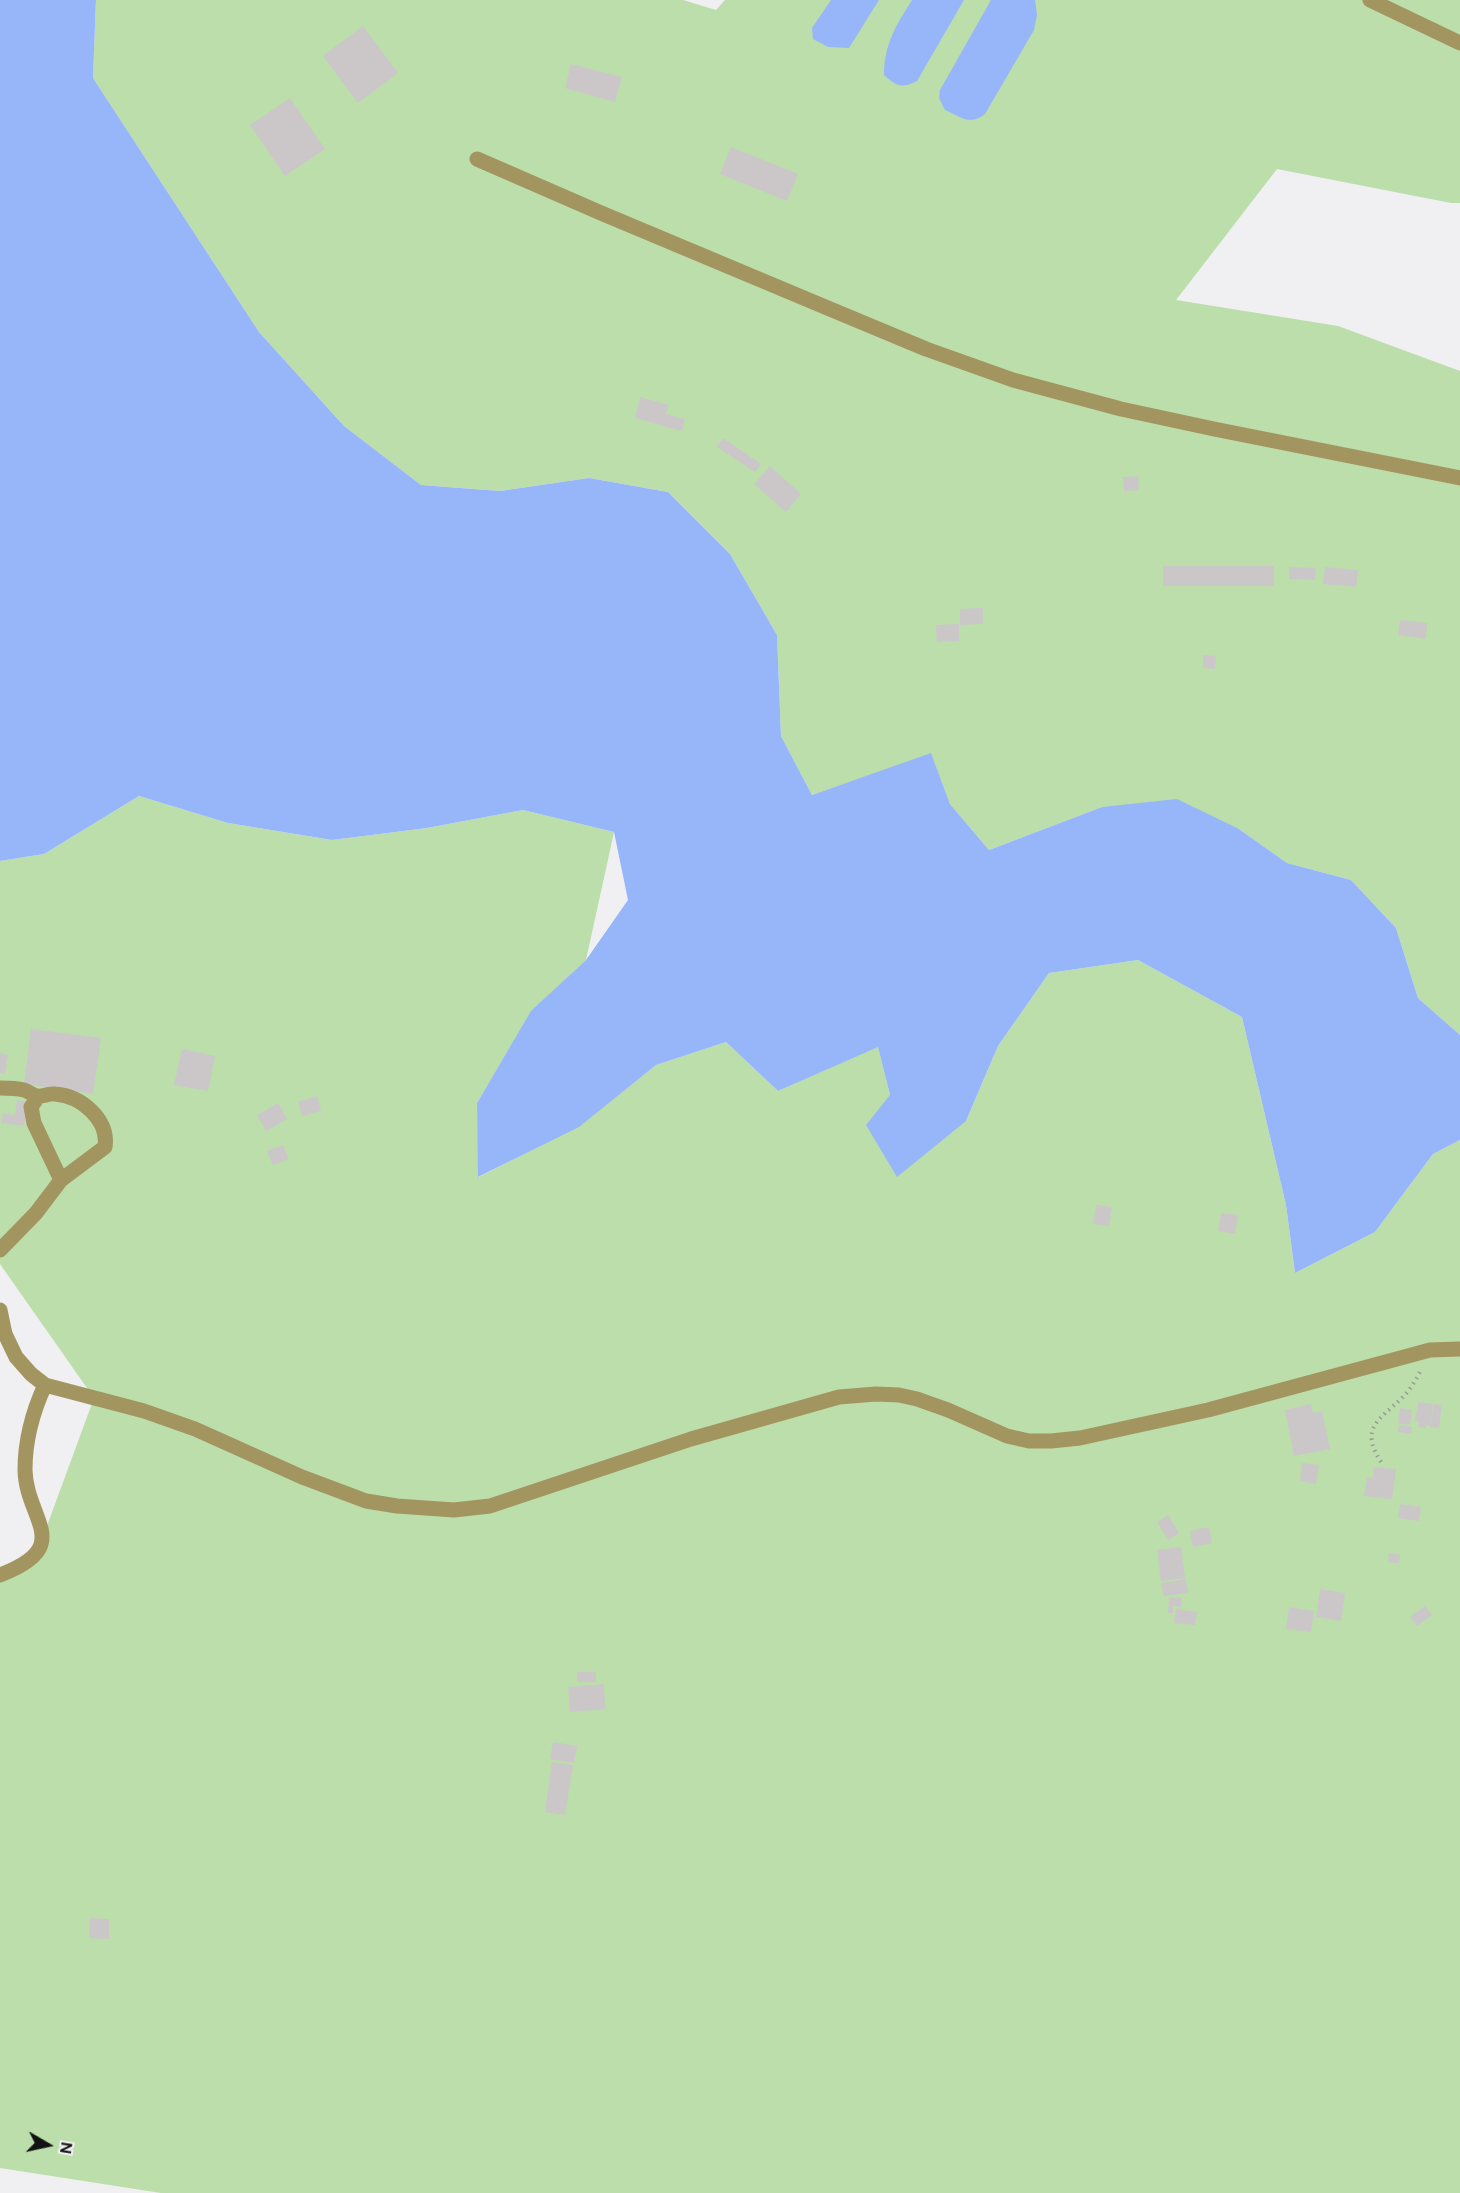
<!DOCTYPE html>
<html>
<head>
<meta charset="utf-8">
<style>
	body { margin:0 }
	#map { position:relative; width:1460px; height:2193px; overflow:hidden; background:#f0eff2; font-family:"DM Sans",sans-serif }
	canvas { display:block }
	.north { position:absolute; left:18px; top:2115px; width:60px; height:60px; -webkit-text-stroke:4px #f0eff2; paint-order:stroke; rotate:99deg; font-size:16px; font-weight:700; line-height:24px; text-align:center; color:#121213 }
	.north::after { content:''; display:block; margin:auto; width:21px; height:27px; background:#121213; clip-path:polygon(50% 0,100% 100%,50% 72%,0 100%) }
</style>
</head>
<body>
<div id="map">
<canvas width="1460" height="2193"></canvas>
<div class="north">N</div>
</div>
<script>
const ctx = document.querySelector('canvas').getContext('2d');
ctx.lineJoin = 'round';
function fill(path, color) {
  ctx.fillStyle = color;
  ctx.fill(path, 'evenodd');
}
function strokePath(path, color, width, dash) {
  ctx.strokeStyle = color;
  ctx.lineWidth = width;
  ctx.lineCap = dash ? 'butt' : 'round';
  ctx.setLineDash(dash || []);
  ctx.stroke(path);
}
fill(new Path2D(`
	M96,0H683L716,10L725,0H1460V203H1451L1277,169L1176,300L1338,326L1460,371V1035L1418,998L1396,928L1351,880L1287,863L1239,829L1102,807L989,850L950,804L931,754L812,795L781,736L777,635L730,554L668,492L589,478L500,491L421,485L344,426L259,332L93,78Z
	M139,796L228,823L332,840L427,828L523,810L614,832L586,960L531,1012L477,1103L479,1177L579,1126L656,1065L726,1042L778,1091L878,1046L890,1095L966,1121L998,1046L1049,973L1138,960L1242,1017L1286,1205L1295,1273L1375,1232L1433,1154L1460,1140V2193H161L0,2168V1573L40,1545L94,1398L0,1264V861L44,854Z`), '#bbdeab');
fill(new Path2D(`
	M0,0H96L93,78L259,332L344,426L421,485L500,491L589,478L668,492L730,554L777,635L781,736L812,795L931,753L950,804L989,850L1102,807L1177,799L1239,829L1287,863L1351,880L1396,928L1418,998L1460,1035V1140L1433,1154L1375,1232L1295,1273L1286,1205L1242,1017L1138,960L1049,973L998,1046L966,1121L897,1177L866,1125L890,1095L878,1047L778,1091L726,1042L656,1065L579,1127L478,1177L477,1103L531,1011L586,960L628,900L614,832L523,810L427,828L332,840L228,823L139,796L44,854L0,861Z
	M831,0H879L849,48L828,47L813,39L812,28Z
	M912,0H964L917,81C901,89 896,86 884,75C884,45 896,25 912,0Z
	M991,0H1035L1037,15L1034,30L985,114C970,126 961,117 945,110L939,98L940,90Z`), '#97b6f9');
fill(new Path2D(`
	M363,26L398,73L358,103L323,56Z
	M571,64L622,77L615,102L565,88Z
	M290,98L325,149L285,176L250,125Z
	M731,147L798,174L787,201L720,174Z
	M640,397L669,405L666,414L685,419L682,431L635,418Z
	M723,438L761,464L755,472L717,447Z
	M770,466L801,494L786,512L754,484Z
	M1138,476L1139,490L1124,491L1123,477Z
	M1163,566H1274V586H1163Z
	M1289,567L1316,568L1315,580L1289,579Z
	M1325,567L1358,570L1356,587L1323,584Z
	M983,608V624L960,625V609Z
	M1400,620L1427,623L1426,639L1398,635Z
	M959,624V641L937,642L936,625Z
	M1203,655L1216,656L1215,669L1203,668Z
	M31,1029L101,1038L93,1094L24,1084Z
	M182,1049L215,1056L208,1091L174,1085Z
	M0,1053L8,1055L5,1074L0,1073Z
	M317,1096L321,1111L302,1116L298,1102Z
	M17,1100L28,1102L24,1126L1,1123L3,1113L15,1115Z
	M278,1103L287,1119L266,1131L257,1115Z
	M283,1145L289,1159L273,1165L267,1151Z
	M1096,1205L1112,1207L1109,1226L1093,1224Z
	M1221,1213L1238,1215L1235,1234L1218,1231Z
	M1418,1402L1433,1404L1430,1426L1426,1425V1428L1418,1427L1419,1421H1415Z
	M1311,1404L1313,1413L1322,1411L1330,1449L1294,1456L1285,1410Z
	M1434,1404L1442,1405L1439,1428L1430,1427Z
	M1400,1408L1412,1410L1410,1425L1398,1423Z
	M1399,1425L1412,1427L1411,1434L1398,1432Z
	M1302,1463L1319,1465L1316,1484L1300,1481Z
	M1374,1467L1396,1469L1392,1499L1364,1496L1367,1477L1373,1478Z
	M1400,1504L1421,1507L1419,1521L1398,1518Z
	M1168,1515L1179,1533L1168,1540L1157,1522Z
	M1209,1527L1212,1543L1193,1547L1190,1531Z
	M1181,1547L1185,1578L1161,1581L1157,1550Z
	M1389,1553L1400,1555L1399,1563L1388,1562Z
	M1186,1579L1188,1593L1164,1596L1161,1583Z
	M1320,1589L1345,1593L1341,1621L1316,1617Z
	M1169,1597L1182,1598L1181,1607L1173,1606V1613H1168Z
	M1425,1606L1432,1615L1417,1626L1410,1617Z
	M1289,1607L1314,1611L1311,1632L1286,1629Z
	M1176,1609L1197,1612L1195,1625L1174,1623Z
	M577,1672H596V1682H577Z
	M604,1684L605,1709L570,1712L568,1687Z
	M553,1742L577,1746L574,1763L550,1759Z
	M552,1762L573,1765L565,1815L545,1812Z
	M90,1918L109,1919V1939L89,1938Z`), '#cbc7c9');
strokePath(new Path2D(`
	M1381,1462C1359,1428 1379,1420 1402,1398C1410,1390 1416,1380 1421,1370`), '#9b9a9c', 4, [1.5, 4.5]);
strokePath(new Path2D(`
	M1370,0L1460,43
	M477,159L601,213L830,309L926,349L1013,380L1121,409L1214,429L1460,478
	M0,1088C8,1088 16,1088 24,1090C28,1091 32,1095 37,1096C43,1097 49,1093 55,1094C82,1096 109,1120 105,1147L61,1180L36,1213L0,1250
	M38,1097L31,1107L34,1123L61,1180
	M0,1310L5,1334L16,1357L31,1374L45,1385L144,1411L195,1429L302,1477L366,1501L397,1506L454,1510L490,1506L691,1439L839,1397L876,1394L899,1395L917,1399L948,1410L1007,1436L1029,1441H1051L1080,1438L1208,1410L1430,1350L1460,1349
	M0,1575C76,1546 26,1520 25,1470C25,1441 33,1411 45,1385`), '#a39560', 15);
</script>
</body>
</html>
